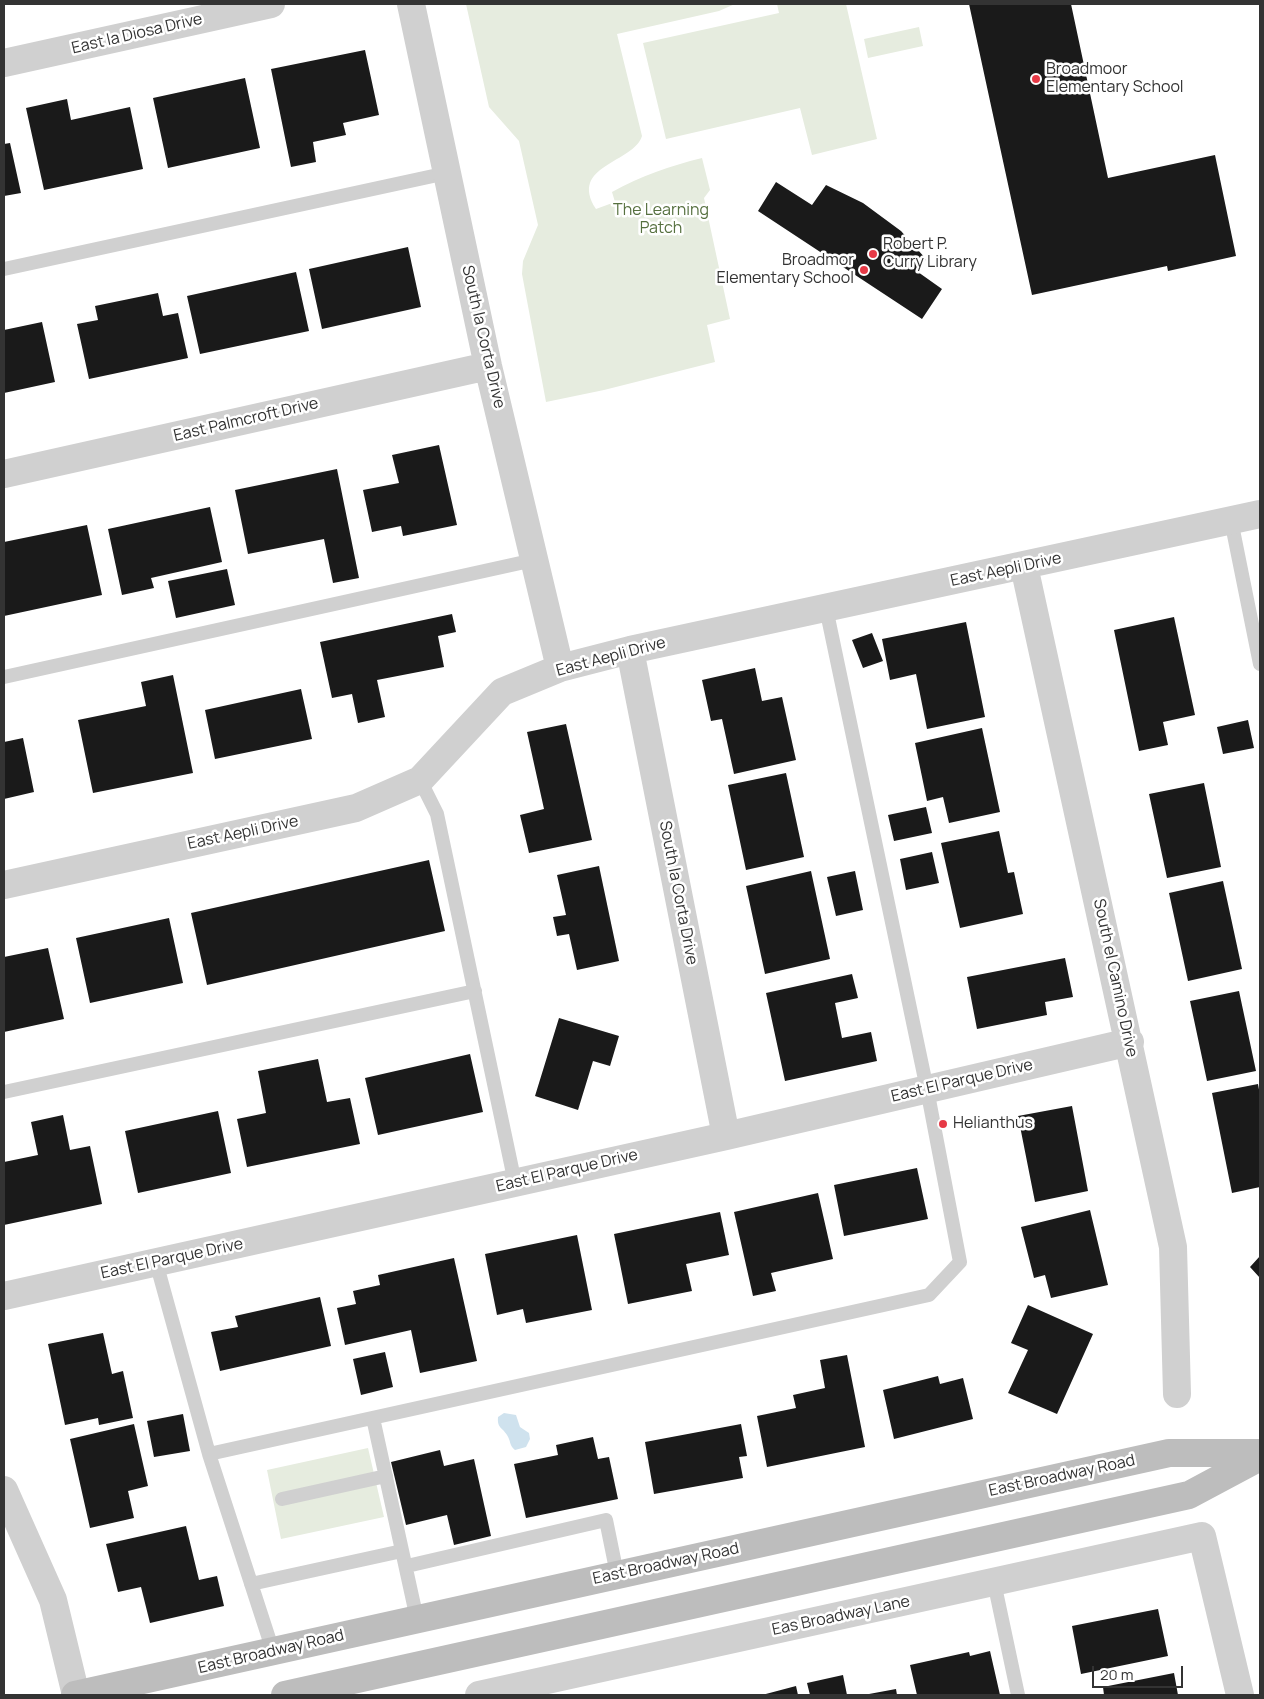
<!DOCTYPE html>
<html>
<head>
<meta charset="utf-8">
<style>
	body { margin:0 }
	#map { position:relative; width:1264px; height:1699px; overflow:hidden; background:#fff; font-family:Manrope,sans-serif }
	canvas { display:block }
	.frame { position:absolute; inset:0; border:5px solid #333; pointer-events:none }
	.scale { position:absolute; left:1092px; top:1666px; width:91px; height:22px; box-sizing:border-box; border:2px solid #333; border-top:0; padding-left:6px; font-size:15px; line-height:18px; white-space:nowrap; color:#333; -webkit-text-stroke:4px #fff; paint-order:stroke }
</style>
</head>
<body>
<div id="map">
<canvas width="1264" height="1699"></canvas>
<div class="frame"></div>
<div class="scale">20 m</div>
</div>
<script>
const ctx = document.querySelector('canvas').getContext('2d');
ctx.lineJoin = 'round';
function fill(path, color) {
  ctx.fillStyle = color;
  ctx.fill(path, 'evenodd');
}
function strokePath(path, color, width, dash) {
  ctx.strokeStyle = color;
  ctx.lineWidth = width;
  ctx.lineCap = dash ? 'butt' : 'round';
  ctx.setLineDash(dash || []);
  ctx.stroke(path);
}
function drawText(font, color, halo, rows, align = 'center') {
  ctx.font = font + ' Manrope,sans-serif';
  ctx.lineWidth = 5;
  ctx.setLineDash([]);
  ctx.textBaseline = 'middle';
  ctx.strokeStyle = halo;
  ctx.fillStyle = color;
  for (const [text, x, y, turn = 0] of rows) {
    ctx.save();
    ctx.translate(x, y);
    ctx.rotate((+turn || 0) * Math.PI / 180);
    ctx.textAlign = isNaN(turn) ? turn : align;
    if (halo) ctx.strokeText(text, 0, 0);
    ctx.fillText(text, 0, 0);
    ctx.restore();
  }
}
fill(new Path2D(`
	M466,4H735L719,11L617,34L642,136C634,163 568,165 596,209L615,202L612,192C641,176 670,166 702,158L710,190L704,198L730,319L707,325L715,362L604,390L546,402L522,274L523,261L538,225L519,141L489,107Z
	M777,4H846L877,139L812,155L800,108L666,139L643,43L779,13Z
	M919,27L923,46L868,58L864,39Z
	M368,1448L384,1517L281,1539L267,1470Z`), '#e6ecdf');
fill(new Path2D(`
	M504,1413L516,1415L520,1427L529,1433L530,1439L526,1447L515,1450C509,1445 511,1441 507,1435C502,1427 497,1428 498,1417Z`), '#cfe2ee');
fill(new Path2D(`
	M969,4H1071L1108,178L1215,155L1236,256L1168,271L1167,266L1032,295Z
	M365,50L379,115L343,123L346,135L313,142L316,162L291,167L271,69Z
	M245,78L260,148L168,168L153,98Z
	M67,99L71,120L130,107L143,169L44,190L26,108Z
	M10,143L21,193L4,196V144Z
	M776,182L812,205L826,185L863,203L901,231L926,259L918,272L942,289L922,319L758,211Z
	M408,247L421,307L322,329L309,269Z
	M296,272L309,331L200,354L187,296Z
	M158,293L163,316L178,313L188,358L89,379L77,324L98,320L95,306Z
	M42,322L55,382L4,393V330Z
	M439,445L457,525L403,536L401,526L372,532L363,490L399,483L392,455Z
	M337,469L359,578L333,583L324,539L248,554L235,490Z
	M210,507L222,562L151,578L154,588L122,595L108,529Z
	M87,525L102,595L4,616V542Z
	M227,569L235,605L176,618L168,581Z
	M452,614L456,632L438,636L444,667L377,680L385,717L358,723L352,694L332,698L320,642Z
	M1174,617L1195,715L1163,722L1168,745L1139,751L1114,630Z
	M966,622L985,717L927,729L916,674L890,680L882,639Z
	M872,633L883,661L863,668L852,640Z
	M755,668L762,701L782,697L796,760L734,774L722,719L711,721L702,680Z
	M173,675L193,773L93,793L78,720L146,706L141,682Z
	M301,689L312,739L215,759L205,710Z
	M1248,720L1254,748L1223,754L1217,727Z
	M566,724L592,840L529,853L520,815L544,809L527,732Z
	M982,728L1000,812L949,823L943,797L927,801L915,743Z
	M23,738L34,792L4,799V742Z
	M786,773L804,857L746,870L728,785Z
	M1204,783L1221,867L1167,878L1149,794Z
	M926,807L932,833L894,841L888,815Z
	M999,831L1008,873L1014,872L1023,914L960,928L941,843Z
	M932,852L939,883L906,890L900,859Z
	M429,860L445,931L207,985L191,913Z
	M599,866L619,961L577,970L569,934L557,936L553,917L566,915L557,875Z
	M811,871L830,959L765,974L746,886Z
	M855,871L863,910L836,916L827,877Z
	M1223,881L1242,969L1188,981L1169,893Z
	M169,918L183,983L90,1003L76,938Z
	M48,948L64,1019L4,1032V957Z
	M1065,958L1073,997L1045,1002L1047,1015L977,1029L967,977Z
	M852,974L858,998L835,1003L842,1038L871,1032L877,1061L785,1081L766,993Z
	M1239,991L1256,1071L1207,1081L1190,1001Z
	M559,1018L619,1036L610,1066L593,1061L578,1110L535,1096Z
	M470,1054L483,1112L378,1135L365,1078Z
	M318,1059L327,1102L350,1098L360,1144L247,1167L237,1119L266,1113L258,1071Z
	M1258,1084L1260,1095V1187L1232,1193L1212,1093Z
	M1072,1106L1088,1191L1035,1202L1018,1116Z
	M218,1111L231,1173L138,1193L125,1131Z
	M63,1115L70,1150L90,1146L102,1204L4,1225V1162L38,1155L31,1122Z
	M917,1168L928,1219L844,1236L834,1185Z
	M818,1193L833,1259L771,1273L776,1291L753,1296L734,1212Z
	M1090,1210L1108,1285L1051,1298L1045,1275L1034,1278L1021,1227Z
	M720,1212L729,1255L686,1264L692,1291L628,1304L614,1234Z
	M577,1235L592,1310L526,1323L523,1309L497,1315L485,1254Z
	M1260,1256V1278L1250,1267Z
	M454,1258L477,1361L420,1373L411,1330L345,1345L337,1308L356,1304L353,1291L380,1285L378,1275Z
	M320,1297L331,1346L220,1371L211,1332L238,1327L235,1316Z
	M1028,1305L1093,1334L1057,1414L1008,1393L1028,1350L1011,1343Z
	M103,1333L112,1374L123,1371L133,1418L99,1425L98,1418L65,1425L48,1344Z
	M385,1352L393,1387L361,1395L353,1359Z
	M847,1355L865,1447L767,1467L757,1416L796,1408L793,1395L825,1388L820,1360Z
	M938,1376L940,1384L963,1378L973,1419L894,1439L883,1390Z
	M183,1414L190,1451L154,1457L147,1421Z
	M134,1424L148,1486L128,1491L134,1518L90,1528L70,1439Z
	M741,1424L747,1456L739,1457L743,1478L654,1494L645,1442Z
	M593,1437L598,1459L609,1457L618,1499L526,1518L514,1464L558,1455L556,1445Z
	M440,1450L444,1466L474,1459L491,1536L454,1545L447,1515L406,1525L391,1462Z
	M186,1526L199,1580L217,1576L224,1606L150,1623L141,1587L118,1592L106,1544Z
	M1158,1609L1168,1656L1081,1674L1072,1626Z
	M990,1651L1000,1695H917L910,1665L969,1652L970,1656Z
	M1174,1673L1178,1695H1104L1103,1687Z
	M843,1675L847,1695H810L807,1683Z
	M796,1686L798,1695H762Z
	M896,1689L897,1695H869V1694Z`), '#1a1a1a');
strokePath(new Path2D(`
	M4,269L447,173
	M1231,520L1260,664
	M4,677L534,560
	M420,780L437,814L515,1183
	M4,1092L475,991
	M156,1262L209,1454L273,1651
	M373,1418L417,1619
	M209,1454L929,1295L960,1262L927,1089L826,608
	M282,1499L386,1476
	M407,1566L606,1520L617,1574
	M994,1582L1018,1695
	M251,1584L402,1551`), '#d0d0d0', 14);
strokePath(new Path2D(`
	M411,4L488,366L560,668
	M4,63L271,4
	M4,474L488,366
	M1024,566L1173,1247L1177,1394
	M630,650L726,1136
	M4,885L356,808L420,780L502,692L560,668L630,650L1260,514
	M4,1296L726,1136L1130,1042
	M4,1490L53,1600L76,1695
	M479,1695L1202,1536L1240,1695`), '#d0d0d0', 28);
strokePath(new Path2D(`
	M75,1695L1169,1453H1260
	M285,1695L1189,1495L1260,1457`), '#bdbdbd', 28);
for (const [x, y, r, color] of [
	[1036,79,5,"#e63946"],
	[873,254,5,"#e63946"],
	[864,270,5,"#e63946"],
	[943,1124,5,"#e63946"]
]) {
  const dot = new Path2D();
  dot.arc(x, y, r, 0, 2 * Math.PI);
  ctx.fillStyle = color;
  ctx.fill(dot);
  strokePath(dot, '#fff', 2);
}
drawText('16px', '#333', '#fff', [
	["East la Diosa Drive",137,34,-13],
	["South la Corta Drive",483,337,77],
	["East Palmcroft Drive",246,420,-13],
	["East Aepli Drive",1006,570,-12],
	["East Aepli Drive",611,657,-15],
	["East Aepli Drive",243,833,-12],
	["South la Corta Drive",678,893,79],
	["South el Camino Drive",1115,978,78],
	["East El Parque Drive",962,1081,-13],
	["East El Parque Drive",567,1171,-13],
	["East El Parque Drive",172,1259,-12],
	["East Broadway Road",1062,1476,-12],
	["East Broadway Road",666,1564,-12],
	["Eas Broadway Lane",841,1616,-12],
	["East Broadway Road",271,1652,-13]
]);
drawText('16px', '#333', '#fff', [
	["Broadmoor",1046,70],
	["Elementary School",1046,88],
	["Robert P.",883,245],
	["Curry Library",883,263],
	["Broadmor",854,261,"right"],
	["Elementary School",854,279,"right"],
	["Helianthus",953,1124]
], 'left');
drawText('16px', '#56703f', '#fff', [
	["The Learning",661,211],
	["Patch",661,229]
]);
</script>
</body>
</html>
